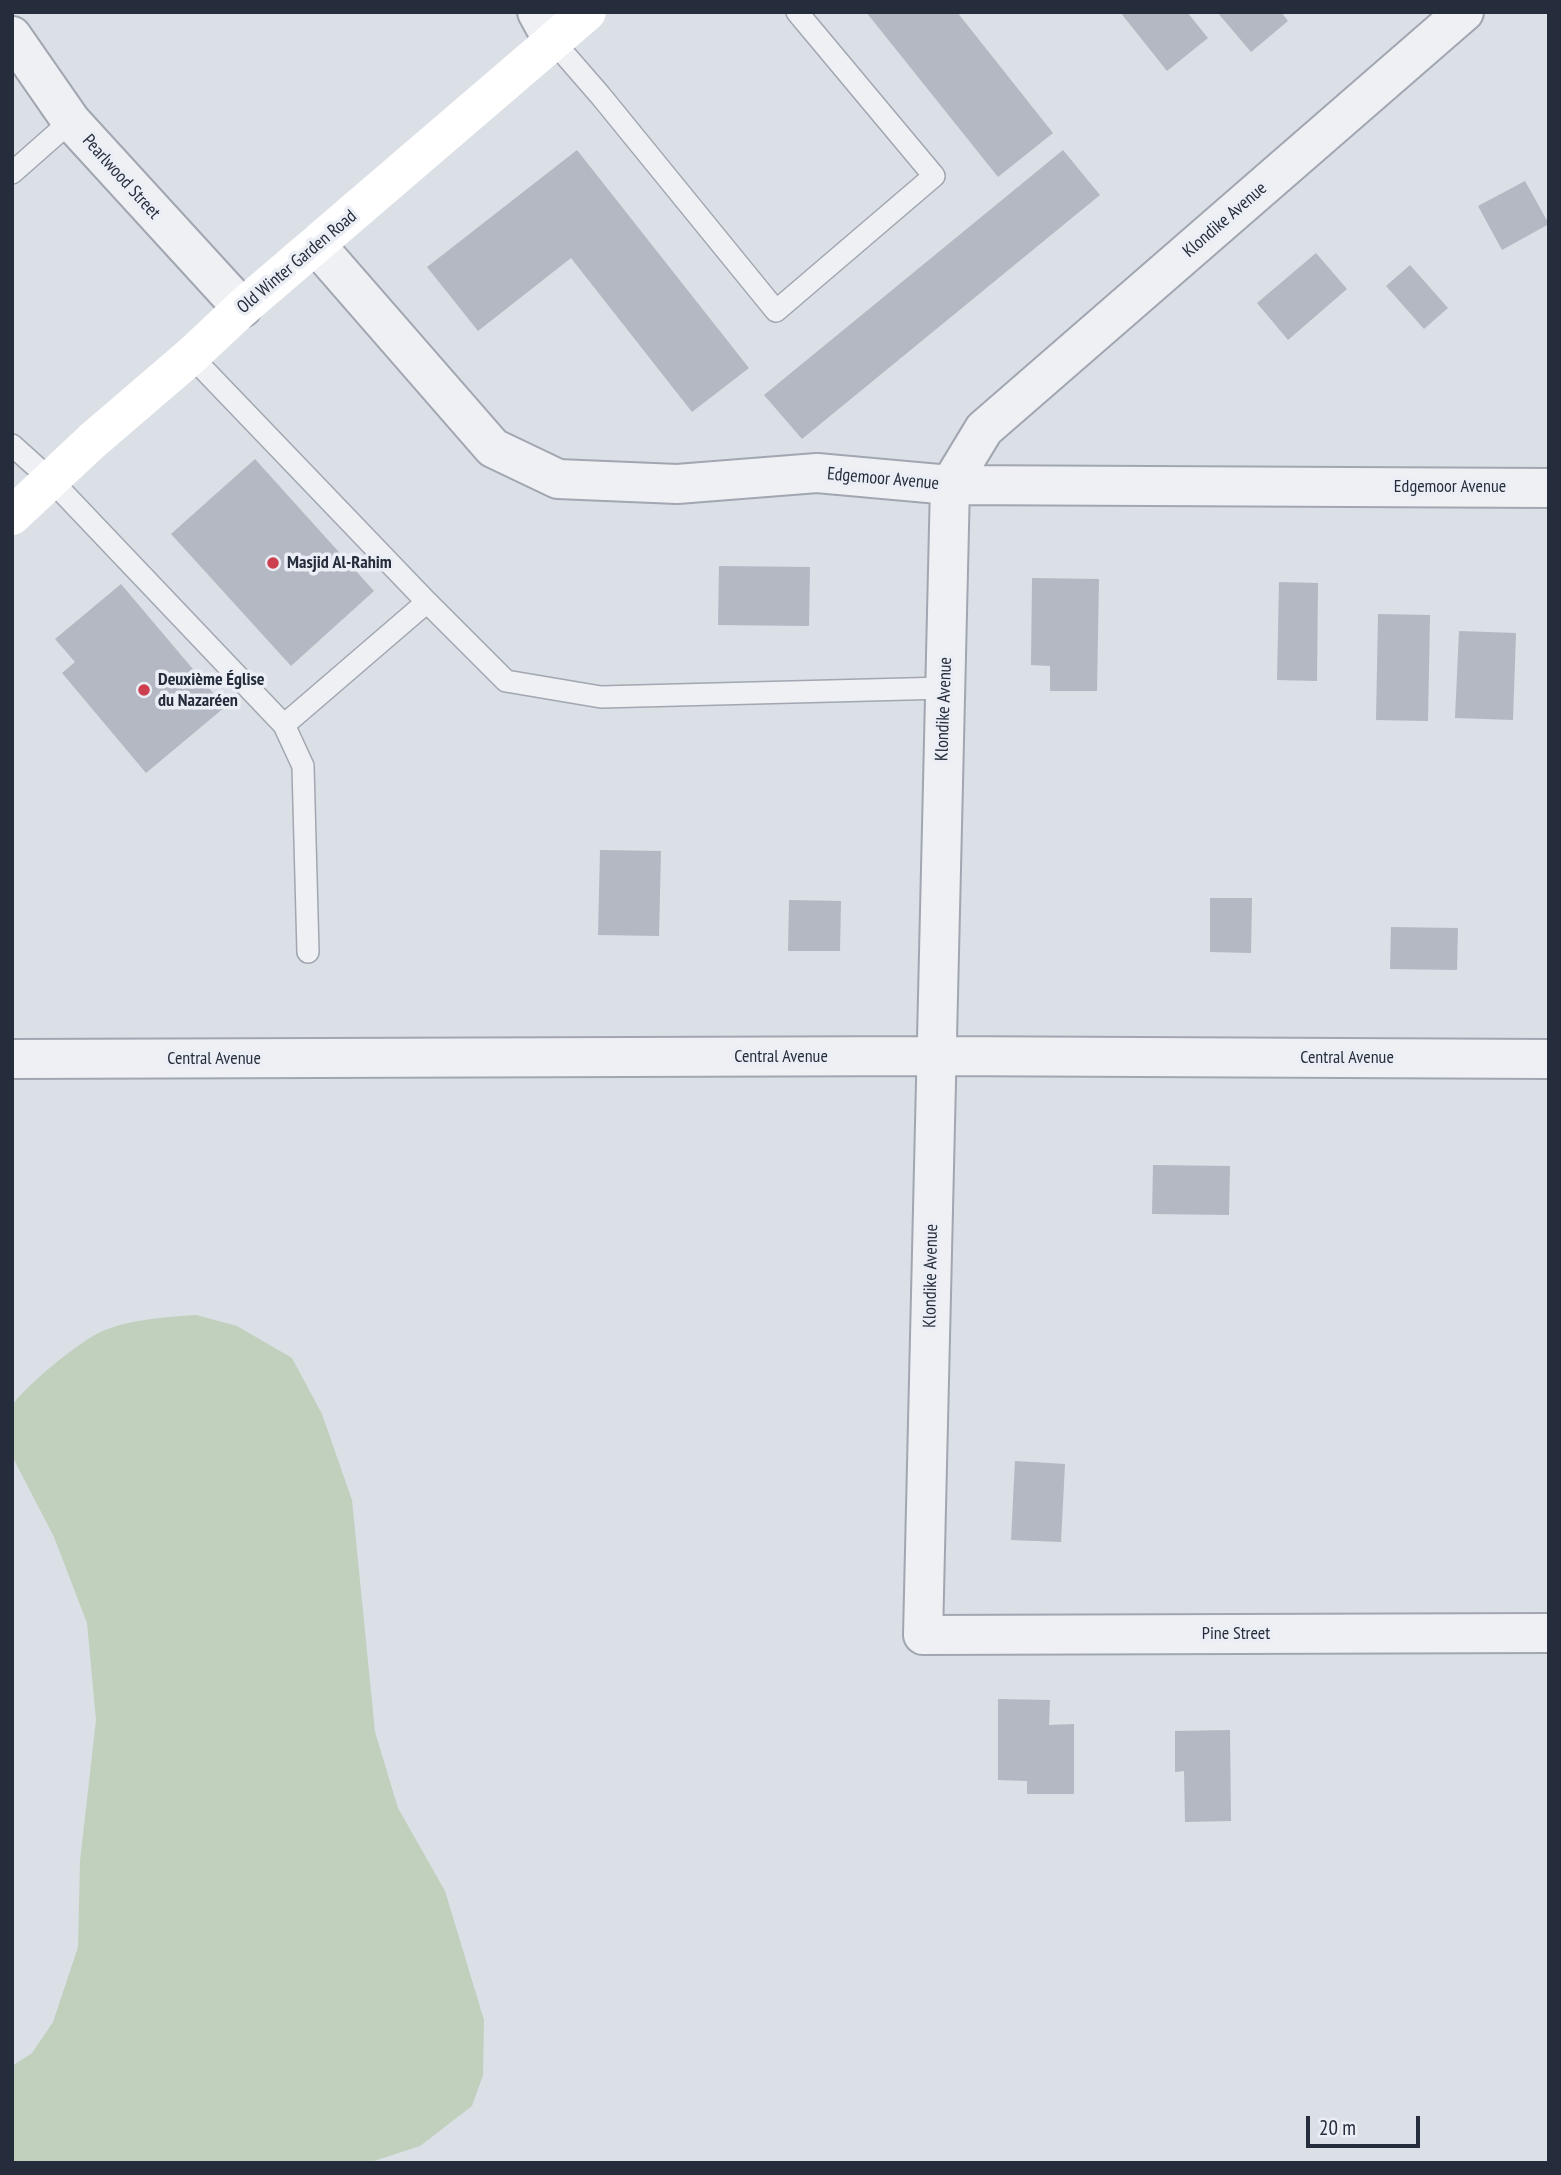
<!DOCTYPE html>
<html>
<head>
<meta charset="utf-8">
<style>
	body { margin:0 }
	#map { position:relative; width:1561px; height:2175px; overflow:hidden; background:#dbdfe6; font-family:"PT Sans Narrow",sans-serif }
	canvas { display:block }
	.frame { position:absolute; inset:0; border:14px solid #252d3c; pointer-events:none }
	.scale { position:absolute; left:1306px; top:2116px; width:114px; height:32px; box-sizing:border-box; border:4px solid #252d3c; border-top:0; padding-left:9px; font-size:21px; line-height:24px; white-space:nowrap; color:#252d3c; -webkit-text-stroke:5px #ebeef4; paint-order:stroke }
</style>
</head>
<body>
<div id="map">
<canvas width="1561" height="2175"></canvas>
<div class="frame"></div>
<div class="scale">20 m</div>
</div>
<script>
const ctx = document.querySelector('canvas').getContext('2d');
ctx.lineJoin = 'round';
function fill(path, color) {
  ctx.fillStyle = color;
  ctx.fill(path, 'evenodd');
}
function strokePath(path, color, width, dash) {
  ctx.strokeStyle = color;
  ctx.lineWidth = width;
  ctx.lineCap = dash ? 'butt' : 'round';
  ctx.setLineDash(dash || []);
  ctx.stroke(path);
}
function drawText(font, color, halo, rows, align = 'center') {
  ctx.font = font + ' "PT Sans Narrow",sans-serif';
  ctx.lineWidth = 7;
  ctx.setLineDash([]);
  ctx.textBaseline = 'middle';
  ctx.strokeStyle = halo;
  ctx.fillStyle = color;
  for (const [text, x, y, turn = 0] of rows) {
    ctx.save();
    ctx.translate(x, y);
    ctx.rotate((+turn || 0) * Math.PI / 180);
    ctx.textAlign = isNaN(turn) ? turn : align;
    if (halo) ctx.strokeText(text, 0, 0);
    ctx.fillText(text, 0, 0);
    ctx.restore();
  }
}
fill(new Path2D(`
	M196,1315L237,1326L292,1358L322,1414L352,1500L375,1732L398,1808L445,1891L484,2020L483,2075L472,2106L420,2146L368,2163H12V2066L32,2053L53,2022L78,1947L80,1861L96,1720L87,1623L54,1537L12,1456V1406C25,1386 83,1338 105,1330C133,1319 166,1317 196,1315Z`), '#c1d0bd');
fill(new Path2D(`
	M866,12H957L1053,133L998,177Z
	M1120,12H1187L1208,38L1167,71Z
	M1217,12H1281L1288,21L1251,52Z
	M577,150L749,368L692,412L571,258L478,331L427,267Z
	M1063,150L1100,195L802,439L764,395Z
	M1525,181L1549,224L1502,250L1478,206Z
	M1316,253L1347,289L1288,340L1257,303Z
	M1410,265L1448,308L1424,329L1386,286Z
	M255,459L374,591L291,666L171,534Z
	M719,566L810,567L809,626L718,625Z
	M1032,578L1099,579L1097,691H1050V666L1031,665Z
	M1279,582L1318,583L1317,681L1277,680Z
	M121,584L225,707L146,773L62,673L75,662L55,639Z
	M1378,614L1430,615L1428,721L1376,720Z
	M1459,631L1516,633L1513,720L1455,718Z
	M600,850L661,851L659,936L598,935Z
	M1210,898H1252L1251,953L1210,952Z
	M789,900L841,901L840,951H788Z
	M1391,927L1458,928L1457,970L1390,969Z
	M1153,1165L1230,1166L1229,1215L1152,1214Z
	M1015,1461L1065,1464L1061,1542L1011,1540Z
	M998,1699L1050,1700L1049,1725L1074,1724V1794H1027V1781L998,1780Z
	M1230,1730L1231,1821L1185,1822L1184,1771L1175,1772V1731Z`), '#b3b8c3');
const lane = new Path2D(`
	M553,41L600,95L776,311L934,176L797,12
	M12,173L71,121
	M191,356L427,602L284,725
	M12,445L52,481L284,725L303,766L308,952
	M427,602L506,681L601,697L945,688`);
const street = new Path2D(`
	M537,12L553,41
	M1464,12L984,429L950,485L923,1635L1549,1633
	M12,36L71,121L242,308
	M317,246L493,448L558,479L677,484L817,473L950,485L1549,488
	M12,1059L935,1056L1549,1059`);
strokePath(lane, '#a1a6b0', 24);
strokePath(street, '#a1a6b0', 42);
strokePath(lane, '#eef0f4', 21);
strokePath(street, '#eef0f4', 38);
strokePath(new Path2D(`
	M12,516L92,441L191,356L242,308L587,12`), '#fff', 38);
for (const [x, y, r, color] of [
	[273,563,7,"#cd3e4e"],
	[144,690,7,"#cd3e4e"]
]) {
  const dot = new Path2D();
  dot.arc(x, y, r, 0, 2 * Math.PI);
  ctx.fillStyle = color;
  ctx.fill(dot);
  strokePath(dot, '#ebeef4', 2.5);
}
drawText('18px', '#252d3c', '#ebeef4', [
	["Pearlwood Street",121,177,48],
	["Klondike Avenue",1225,220,-41],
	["Old Winter Garden Road",297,262,-40],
	["Edgemoor Avenue",883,479,5],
	["Edgemoor Avenue",1450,487],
	["Klondike Avenue",944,709,-88],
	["Central Avenue",781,1057],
	["Central Avenue",1347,1058],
	["Central Avenue",214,1059],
	["Klondike Avenue",931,1276,-89],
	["Pine Street",1236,1634]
]);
drawText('bold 18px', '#252d3c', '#ebeef4', [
	["Masjid Al-Rahim",287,563],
	["Deuxième Église",158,680],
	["du Nazaréen",158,701]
], 'left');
</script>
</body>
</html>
